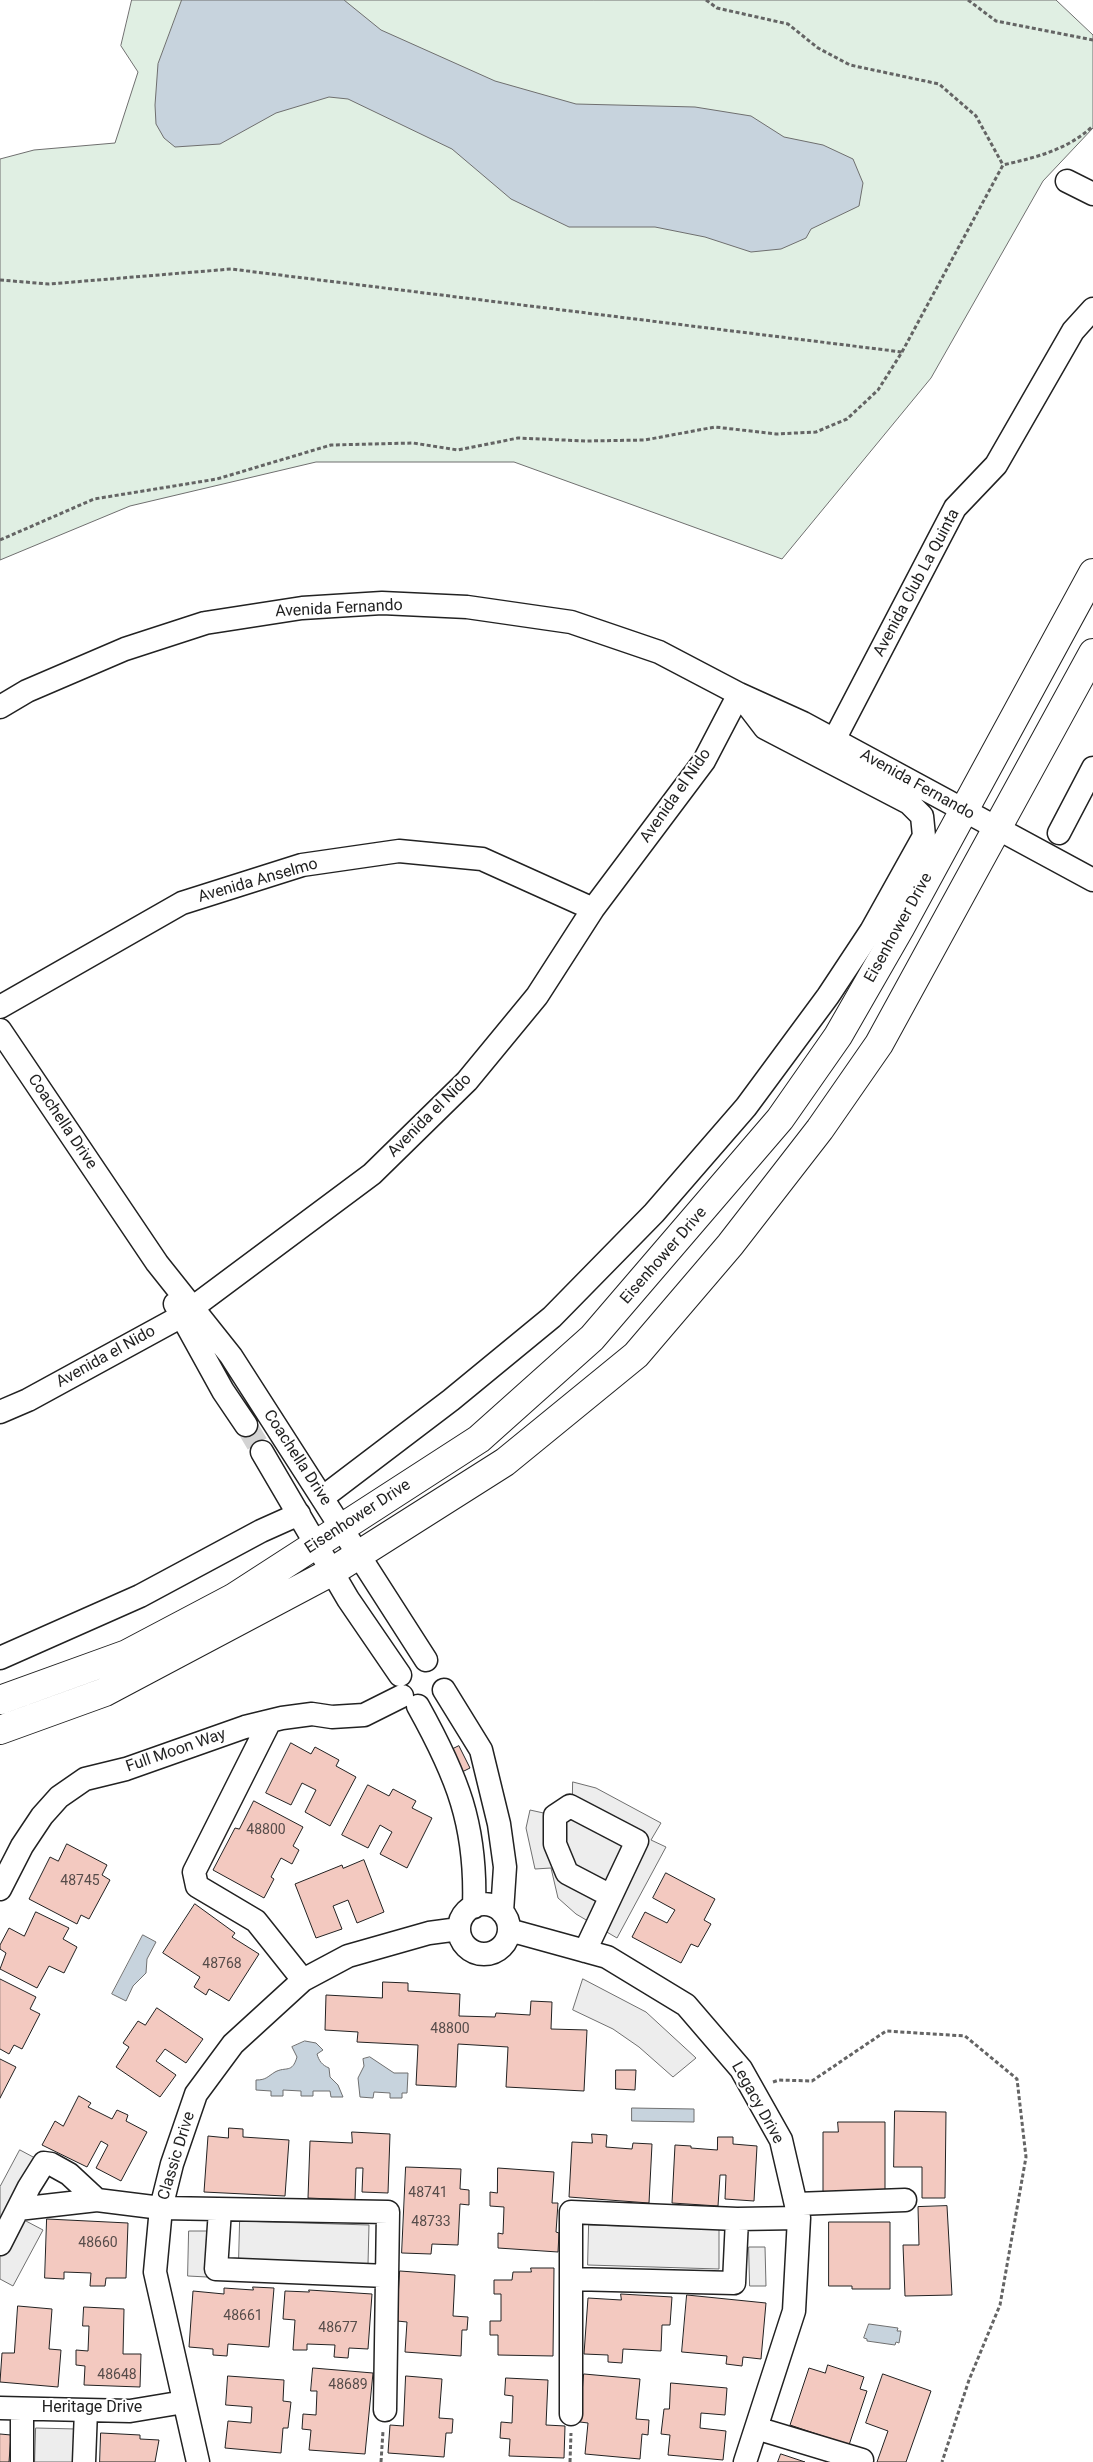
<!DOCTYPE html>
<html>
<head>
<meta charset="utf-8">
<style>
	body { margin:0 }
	canvas { display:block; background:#fff }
</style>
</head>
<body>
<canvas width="1093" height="2462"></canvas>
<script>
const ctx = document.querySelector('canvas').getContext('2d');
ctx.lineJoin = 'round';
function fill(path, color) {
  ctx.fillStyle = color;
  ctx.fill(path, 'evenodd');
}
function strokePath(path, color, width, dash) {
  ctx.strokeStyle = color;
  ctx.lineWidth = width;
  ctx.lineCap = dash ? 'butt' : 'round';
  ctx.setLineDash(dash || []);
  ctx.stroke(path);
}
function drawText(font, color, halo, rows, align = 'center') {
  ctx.font = font + ' Roboto,sans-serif';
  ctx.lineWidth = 4;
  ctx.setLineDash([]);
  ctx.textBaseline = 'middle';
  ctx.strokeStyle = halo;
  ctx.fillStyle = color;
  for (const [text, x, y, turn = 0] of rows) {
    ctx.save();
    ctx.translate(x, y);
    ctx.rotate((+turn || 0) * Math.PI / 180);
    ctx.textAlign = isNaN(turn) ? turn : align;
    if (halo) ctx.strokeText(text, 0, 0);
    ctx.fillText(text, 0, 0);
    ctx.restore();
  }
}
const green = new Path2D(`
	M132,0H1056L1093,35V128L1043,181L931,378L782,559L514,462H316L130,506L0,560V159L34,150L115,143L138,72L121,46Z`);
fill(green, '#e0efe3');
strokePath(green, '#6f6f6f', 1);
const parking = new Path2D(`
	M573,1782L596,1788L661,1823L651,1840L666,1847L617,1938L576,1914L558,1898L551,1868L535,1869L526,1828L530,1810L548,1814L572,1799Z
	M583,1979L646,2012L696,2058L673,2077L639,2047L613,2029L573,2010Z
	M20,2150L35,2158L7,2211L43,2230L13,2286L0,2279V2187Z
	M240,2221L369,2225L368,2264L239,2260Z
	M589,2225L719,2229V2269L588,2265Z
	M189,2231H208L207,2277L188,2276Z
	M749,2247H765L766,2286H750Z
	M36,2428L76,2429L75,2462H35Z`);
fill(parking, '#ededed');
strokePath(parking, '#6f6f6f', 1);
const water = new Path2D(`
	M182,0H344L381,30L495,81L576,104L695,107L751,116L784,137L823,145L853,159L863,183L859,206L811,229L806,238L781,249L751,252L705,237L655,227H569L511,199L452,149L348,99L329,97L276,113L220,144L175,147L164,138L156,124L155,105L158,64Z
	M143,1935L156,1942L147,1959L146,1973L133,1986L126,2001L112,1994Z
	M305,2041L316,2043L323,2050L317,2054C319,2061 322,2065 329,2068L330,2077L338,2085L343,2097H331L330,2091H313V2096H301V2091L283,2090V2096H271V2091L256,2090V2080C266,2080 267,2077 275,2072C286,2066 292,2074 297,2057L292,2047Z
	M370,2057L394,2073H408L407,2093H402V2098H390V2093L374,2092L373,2098L360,2097L358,2078L364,2066L363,2059Z
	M632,2108L694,2109V2122L632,2121Z
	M869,2324L898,2328L897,2331H901L899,2343L896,2342L895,2345L867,2341V2339L864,2338Z`);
fill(water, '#c7d3dd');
strokePath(water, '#6f6f6f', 1);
const building = new Path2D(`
	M291,1743L311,1754L315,1747L339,1760L336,1766L356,1777L330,1826L305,1812L316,1790L302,1783L291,1805L266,1793Z
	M459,1746L470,1768L458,1774L447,1752Z
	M368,1785L389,1796L393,1789L416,1801L412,1808L432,1818L407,1868L380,1854L392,1832L380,1825L368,1848L342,1835Z
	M254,1801L303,1827L293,1846L299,1850L292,1864L281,1858L271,1877L274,1879L264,1898L213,1870L235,1828L239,1829Z
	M67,1844L107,1865L102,1875L110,1880L89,1919L81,1915L77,1924L29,1899L50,1857L58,1861Z
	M364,1860L384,1912L357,1923L348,1900L333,1906L342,1929L316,1938L295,1884L342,1865L343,1868Z
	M666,1873L715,1899L704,1920L711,1924L698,1947L691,1944L681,1963L632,1937L645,1912L667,1923L675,1910L653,1898Z
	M195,1904L235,1933L232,1937L259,1954L229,2001L209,1989L206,1995L194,1987L200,1977L163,1953Z
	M36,1912L69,1928L63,1939L77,1947L64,1973L49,1966L37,1988L0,1969L6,1953L0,1949V1945L9,1928L24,1936Z
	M0,1979L36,1997L30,2009L40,2014L22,2049L14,2045L9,2054L0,2049Z
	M383,1982L408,1983V1991L460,1994L459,2016L495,2017L496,2013L530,2015L531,2001L552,2002L551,2029L587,2030L584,2091L506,2087L508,2047L458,2044L456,2087L416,2085L418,2045L357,2042L358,2032L325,2030L326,1995L382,1998Z
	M157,2008L203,2039L186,2063L165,2049L156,2061L176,2075L160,2097L116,2067L129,2047L123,2043L138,2021L145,2025Z
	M0,2059L16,2067L0,2098Z
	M616,2070H636L635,2090L616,2089Z
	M79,2096L91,2103L88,2107L112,2119L117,2110L128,2115L126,2121L147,2132L121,2181L96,2168L108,2145L101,2141L87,2167L42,2145L55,2121L63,2126Z
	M895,2111L946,2112L945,2198H922V2167H894Z
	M838,2122H885V2192H823V2132H838Z
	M229,2128L243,2129V2137L289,2140L285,2196L204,2192L208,2136L228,2138Z
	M352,2132L390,2134L388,2193L362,2192L363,2168H356L355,2200L308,2198L310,2141L352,2143Z
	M592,2134L607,2135L606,2147L632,2149L633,2143L652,2144L649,2203L569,2197L572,2142L592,2143Z
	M718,2137H733V2144L757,2146L754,2201L725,2199L726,2175H720L718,2206L672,2203L675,2145L691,2146V2148L717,2150Z
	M406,2167L461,2169L460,2189L469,2190V2205L460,2204L458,2245L432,2244L431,2254L402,2253Z
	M498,2168L554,2172L552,2203H558L556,2232L559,2233L558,2252L498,2248V2233L503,2234L504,2207L490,2206V2192L497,2193Z
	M947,2206L952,2295L905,2296L903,2245H919L918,2207Z
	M47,2219L128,2223L126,2278H106L105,2286H90L91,2273L64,2272V2279L45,2278Z
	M829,2222H890V2289H852V2286H829Z
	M531,2268H554L553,2356L498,2355V2335H490V2321H501V2294H494V2280H512L513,2272H531Z
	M400,2271L455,2275L453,2316L468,2317L467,2330H462L461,2356L405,2352L407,2322L397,2321Z
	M253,2287L274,2288L269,2347L228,2344L227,2356L213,2355V2349L189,2347L193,2291L224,2294V2288L253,2290Z
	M309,2290L372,2294L368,2349L349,2348L348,2358L334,2357L335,2345L307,2344V2350H293L295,2320L283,2319L285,2291L309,2292Z
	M621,2294L672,2297L670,2325H662L661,2351L623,2349L622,2363L608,2362V2355L584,2354L588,2298L621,2300Z
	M687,2295L766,2303L761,2359L743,2357L742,2366L726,2364L727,2356L682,2352Z
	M18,2306L52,2309L49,2349L61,2350L58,2387L0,2382L2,2353H14Z
	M84,2307L124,2309L123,2354H141L140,2387L84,2385L85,2366L76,2365V2350L88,2351L89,2326H83Z
	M828,2365L864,2377L860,2389L867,2391L849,2445L790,2425L809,2368L825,2373Z
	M313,2368L373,2373L365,2454L309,2450L311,2430L302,2429L303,2414L316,2415L317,2391H311Z
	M584,2374L640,2379L636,2419L649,2420L648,2435L642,2434L640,2459L585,2454L588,2423L580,2422Z
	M883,2374L931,2391L906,2462H877L888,2431L866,2423Z
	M228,2376L284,2380L283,2401L291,2402L288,2428H283L281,2453L225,2448L228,2421L251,2423L252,2407L226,2405Z
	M406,2376L442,2379L439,2418L453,2419L452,2433H446L444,2457L388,2453L390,2425L403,2426Z
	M506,2378L548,2380L546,2425L565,2426L564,2458L509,2456L510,2439L500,2438L501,2422L512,2423L513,2396L505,2395Z
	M671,2383L727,2388L725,2415L701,2413L700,2428L726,2431L723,2460L668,2455L670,2435L661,2434L664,2409H669Z
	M101,2433L140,2435V2439L159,2440L155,2462H100Z
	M0,2434L11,2435L9,2462H0Z
	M781,2454L805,2462H778Z`);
fill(building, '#f3c9c0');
strokePath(building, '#222', 1);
strokePath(new Path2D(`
	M246,1425L262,1452`), '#d3d3d3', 22, [22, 11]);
const minor = new Path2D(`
	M1067,181L1093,194
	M0,707L27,691L125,649L205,623L302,608L382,603L467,607L571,622L659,652L739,694L765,728L909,803L922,816L924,836L871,931L828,996L746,1107L654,1213L552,1317L451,1400L322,1498
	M834,740L955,508L996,465L1073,331L1093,309
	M1059,833L1093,768
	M0,1007L182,903L302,865L399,851L482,859L593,909
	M0,1030L157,1263L231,1356L426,1660
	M175,1304L223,1391L246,1425
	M0,1412L28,1400L180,1317L372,1174L467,1081L537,996L593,909L704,761L739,694L803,723L1093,880
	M262,1452L348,1599L400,1675
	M0,1658L140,1596L261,1531L299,1514
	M444,1690L481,1750L499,1824L505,1867L502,1912
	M418,1706C457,1776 477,1825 474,1907
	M270,1721L194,1872L197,1886L256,1921L303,1980
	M0,1889L22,1846L42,1816L59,1797L85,1779L126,1769L245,1727L282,1718L312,1714L332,1717L364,1715L402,1696
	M459 1929a25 25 0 1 1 50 0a25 25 0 1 1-50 0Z
	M509,1930L607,1957L686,2005L741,2069L781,2140L799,2218L794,2311L745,2462
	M585,1951L637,1841L570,1806L555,1816V1844L567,1873L611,1896
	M796,2204L905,2200
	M18,2209L97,2200
	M220,2210L216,2269L387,2276
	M0,2244L29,2187L44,2163L51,2164L69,2174L97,2200L161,2208L388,2212L385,2410
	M571,2279L734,2283L737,2219
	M0,2408L130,2411L184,2402
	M22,2409V2462
	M571,2414V2212L737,2219L799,2218
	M756,2428L862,2460
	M84,2462L86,2410
	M198,2462L155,2272L161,2208L172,2164L196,2094L233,2044L303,1980L348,1956L429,1933L459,1929`);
const major = new Path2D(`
	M0,1700L127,1654L233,1598L479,1439L592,1338L780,1119L838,1036L900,928L1093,573
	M0,1730L105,1692L333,1571L505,1462L636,1355L730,1245L820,1129L879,1044L1093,653`);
strokePath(minor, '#222', 25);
strokePath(major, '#222', 30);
strokePath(new Path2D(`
	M706,0L717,8L788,24L818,48L850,65L939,84L976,116L1003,165
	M968,0L996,21L1093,40
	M0,280L49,284L231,269L902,352
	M0,540L94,499L217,479L331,445L413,443L458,450L518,438L586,441L645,440L715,427L776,434L816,432L847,419L878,390L902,352L1003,165C1037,157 1067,150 1093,126
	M773,2082L779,2080L812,2081L886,2031L965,2036L1017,2079L1026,2157L1000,2305L969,2380L942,2462
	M381,2462L383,2431
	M570,2462L571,2433`), '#646464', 3, [4, 2.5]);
strokePath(minor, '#fff', 22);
strokePath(major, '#fff', 28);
drawText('14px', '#564c4a', null, [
	["48800",266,1830],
	["48745",80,1881],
	["48768",222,1964],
	["48800",450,2029],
	["48741",428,2193],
	["48733",431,2222],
	["48660",98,2243],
	["48661",243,2316],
	["48677",338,2328],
	["48648",117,2375],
	["48689",348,2385]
]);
drawText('16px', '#222', '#fff', [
	["Avenida Club La Quinta",917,583,-62],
	["Avenida Fernando",339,609,-3],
	["Avenida Fernando",917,785,29],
	["Avenida el Nido",676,796,-55],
	["Avenida Anselmo",258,881,-16],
	["Eisenhower Drive",899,928,-61],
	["Avenida el Nido",430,1116,-45],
	["Coachella Drive",62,1122,56],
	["Eisenhower Drive",664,1256,-49],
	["Avenida el Nido",106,1357,-29],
	["Coachella Drive",297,1458,57],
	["Eisenhower Drive",358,1517,-33],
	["Full Moon Way",176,1751,-19],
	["Legacy Drive",757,2103,61],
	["Classic Drive",177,2156,-73],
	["Heritage Drive",92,2408]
]);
</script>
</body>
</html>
